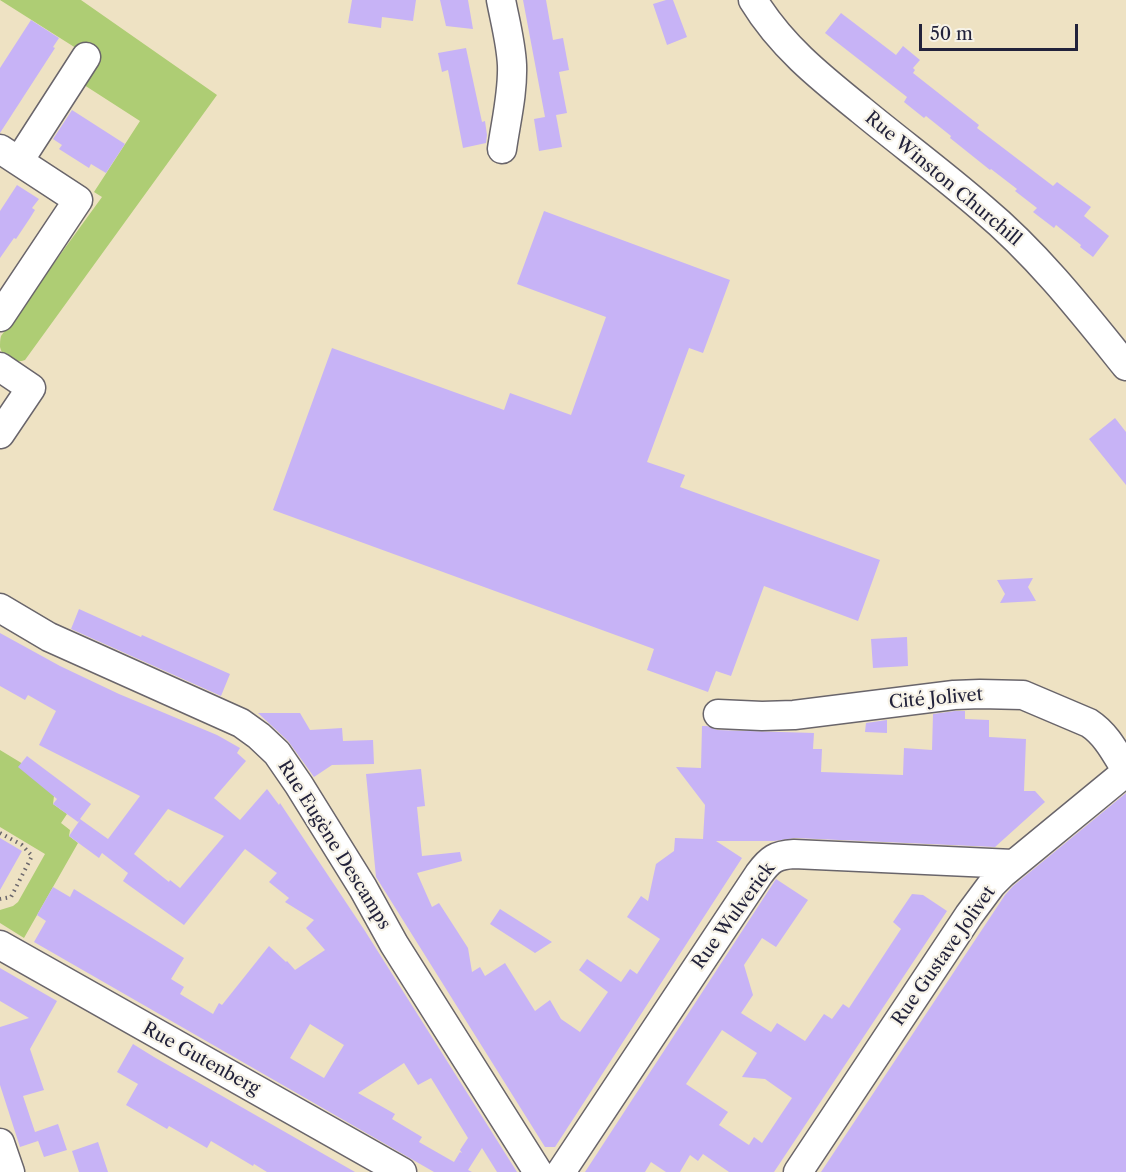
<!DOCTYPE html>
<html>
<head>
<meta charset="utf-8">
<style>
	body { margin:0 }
	#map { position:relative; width:1126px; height:1172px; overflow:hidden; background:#eee2c3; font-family:"Libre Caslon Text",serif }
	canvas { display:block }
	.scale { position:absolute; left:919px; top:24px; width:159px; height:27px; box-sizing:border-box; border:3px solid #22223b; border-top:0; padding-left:8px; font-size:18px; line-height:21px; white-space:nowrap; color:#22223b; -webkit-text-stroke:4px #f7f3e8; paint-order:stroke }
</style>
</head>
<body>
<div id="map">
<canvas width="1126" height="1172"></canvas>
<div class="scale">50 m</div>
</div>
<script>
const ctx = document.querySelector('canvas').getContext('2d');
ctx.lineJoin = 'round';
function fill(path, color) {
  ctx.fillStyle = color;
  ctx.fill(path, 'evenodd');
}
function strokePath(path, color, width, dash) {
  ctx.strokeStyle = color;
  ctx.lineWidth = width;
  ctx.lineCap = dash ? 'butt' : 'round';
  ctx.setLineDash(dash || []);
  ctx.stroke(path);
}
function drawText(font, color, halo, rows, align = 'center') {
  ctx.font = font + ' "Libre Caslon Text",serif';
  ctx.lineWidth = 4.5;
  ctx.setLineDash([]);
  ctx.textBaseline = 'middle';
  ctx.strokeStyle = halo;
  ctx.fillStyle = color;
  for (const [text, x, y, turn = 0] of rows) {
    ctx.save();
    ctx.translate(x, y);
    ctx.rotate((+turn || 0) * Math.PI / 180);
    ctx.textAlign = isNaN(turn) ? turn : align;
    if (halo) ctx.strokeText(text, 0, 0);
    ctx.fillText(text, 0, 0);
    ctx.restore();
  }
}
fill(new Path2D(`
	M0,0H81L217,95L25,360C15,364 2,358 0,347C0,343 0,340 1,336L102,197L94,192L140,121L81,83L79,50Z
	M0,750L28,767L54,796L53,804L67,814L61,823L70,830L69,836L78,843L24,938L0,923V910L13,906L18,902L45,854L0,827Z`), '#aecd74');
fill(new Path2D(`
	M352,0H416L413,21L382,17L381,28L348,23Z
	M440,0H468L473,29L446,26Z
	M523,0H546L553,40L563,38L569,70L559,72L567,113L556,115L562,147L539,151L534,119L545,117Z
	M666,0H673L687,37L667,45L653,4Z
	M841,13L896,55L903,46L920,60L913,68L915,70L913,73L979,125L977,128L1053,186L1057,182L1091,207L1084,216L1109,236L1093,257L1080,247L1081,245L1056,225L1054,228L1033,212L1037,208L1015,191L1017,189L991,169L990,170L950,138L951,136L926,116L924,118L904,102L907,97L825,33Z
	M31,20L59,38L53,47L55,48L0,133V68Z
	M466,48L482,122L485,121L487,135L486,143L463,148L448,70L442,72L438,53Z
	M72,110L125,144L106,173L91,164L89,168L59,149L62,145L53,139Z
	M17,185L39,199L32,208L35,210L30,218L16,239L14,238L0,258V211Z
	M544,211L730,280L703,353L689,348L647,462L685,475L680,487L880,560L858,621L764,586L731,676L716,671L708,692L647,670L654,649L273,510L332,348L504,410L510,393L571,415L606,317L517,284Z
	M1115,418L1126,432V485L1089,439Z
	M1033,578L1028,587L1036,601L1000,603L1005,594L997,580Z
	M79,609L141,637L142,635L230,674L221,696L71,629Z
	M0,633L60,666L119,694L217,735L240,748L237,753L246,761L214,798L240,820L267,789L279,805L280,803L365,931L517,1172H497L482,1148L468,1170L472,1172H434L34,942L46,921L37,915L53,887L70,897L74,889L184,958L171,979L184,987L180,994L213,1014L219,1003L222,1005L269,946L286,962L287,961L295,970L325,950L306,928L314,920L285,902L289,898L269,882L277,873L245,849L184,925L123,881L128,873L102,853L99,858L69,836L80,820L78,822L53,804L57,799L18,767L27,756L91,804L80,819L108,839L140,796L39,745L56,711L28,695L25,700L0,686ZM168,809L224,836L180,888L170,880L169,882L134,854ZM310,1024L344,1045L324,1078L290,1058ZM404,1063L418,1085L431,1078L468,1138L460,1150L462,1153L460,1152L454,1162L419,1142L422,1137L392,1119L395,1114L358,1093Z
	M907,637L908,666L873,668L871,639Z
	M955,711H965V719L989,720V737L1026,739L1024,791H1035L1045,802L995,847L795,838L774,841H716L742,858L555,1147H545L376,877L366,774L421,769L425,806L417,807L422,856L460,852L462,861L417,873L432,907L439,903L468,948L472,972L480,967L485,976L505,963L535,1011L550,1000L561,1019L580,1032L608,992L579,970L587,959L621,982L630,969L637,974L660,939L627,917L641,896L648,901L656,864L674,851L675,838L703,839L705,805L676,767L701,768L702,726H707L717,730L814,733L813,749H822L821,772L903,775L904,748L932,750L933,714Z
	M258,713H300L310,730L342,728L343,741L373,740L374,764L332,765L314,777L288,741Z
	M887,720V733L865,732L866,723Z
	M1126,793V1172H821L1005,895L1013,886Z
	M0,838L22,851L0,890Z
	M776,879L808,900L776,947L762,938L744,965L753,995L741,1013L771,1032L777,1023L805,1041L824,1014L832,1019L843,1004L849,1008L901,929L893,922L912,894L923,895L947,911L774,1172H729L703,1154L698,1161L690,1155L680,1172H666L651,1162L645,1172H585ZM722,1030L757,1053L742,1077L765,1079L792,1098L762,1143L754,1137L749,1145L719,1125L728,1112L686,1084Z
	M500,909L552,942L535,953L490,924Z
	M0,968L57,1001L30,1049L44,1090L23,1096L35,1132L58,1124L67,1150L44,1157L37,1138L38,1141L20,1147L0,1085V1027L29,1018L0,1001Z
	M133,1044L154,1057L355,1172H267L254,1164L253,1166L211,1141L207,1148L169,1126L167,1129L126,1105L138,1084L117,1072Z
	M98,1142L108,1172H79L72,1151Z`), '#c7b3f6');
const minor = new Path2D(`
	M501,0C505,21 511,43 512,65C513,93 506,121 502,149
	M753,0C781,46 820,77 861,110C901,143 943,174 982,208C1037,254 1081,310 1126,366
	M0,149L78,200L0,317
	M19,161L86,57
	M0,367L31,388L0,434
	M0,608L49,637L241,723L259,736L277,753L299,785L363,888L394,944L538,1172
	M718,714L762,716L794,715L954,695L980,694L1023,695L1089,723C1106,734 1115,752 1126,770
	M0,945L402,1172
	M0,1143L10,1172
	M561,1172L759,874C770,859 776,855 794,854L1013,864
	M798,1172L969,915L992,884L1002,874L1126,772`);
strokePath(minor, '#69656b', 31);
strokePath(new Path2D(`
	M0,833L22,845L32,856L11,897L0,899`), '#69656b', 4, [1.5, 4.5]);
strokePath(minor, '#fff', 28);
drawText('18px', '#22223b', '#f7f3e8', [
	["Rue Winston Churchill",943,179,40],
	["Cité Jolivet",936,699,-5],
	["Rue Eugène Descamps",334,845,58],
	["Rue Wulverick",734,916,-54],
	["Rue Gustave Jolivet",944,956,-55],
	["Rue Gutenberg",201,1059,29]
]);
</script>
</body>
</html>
